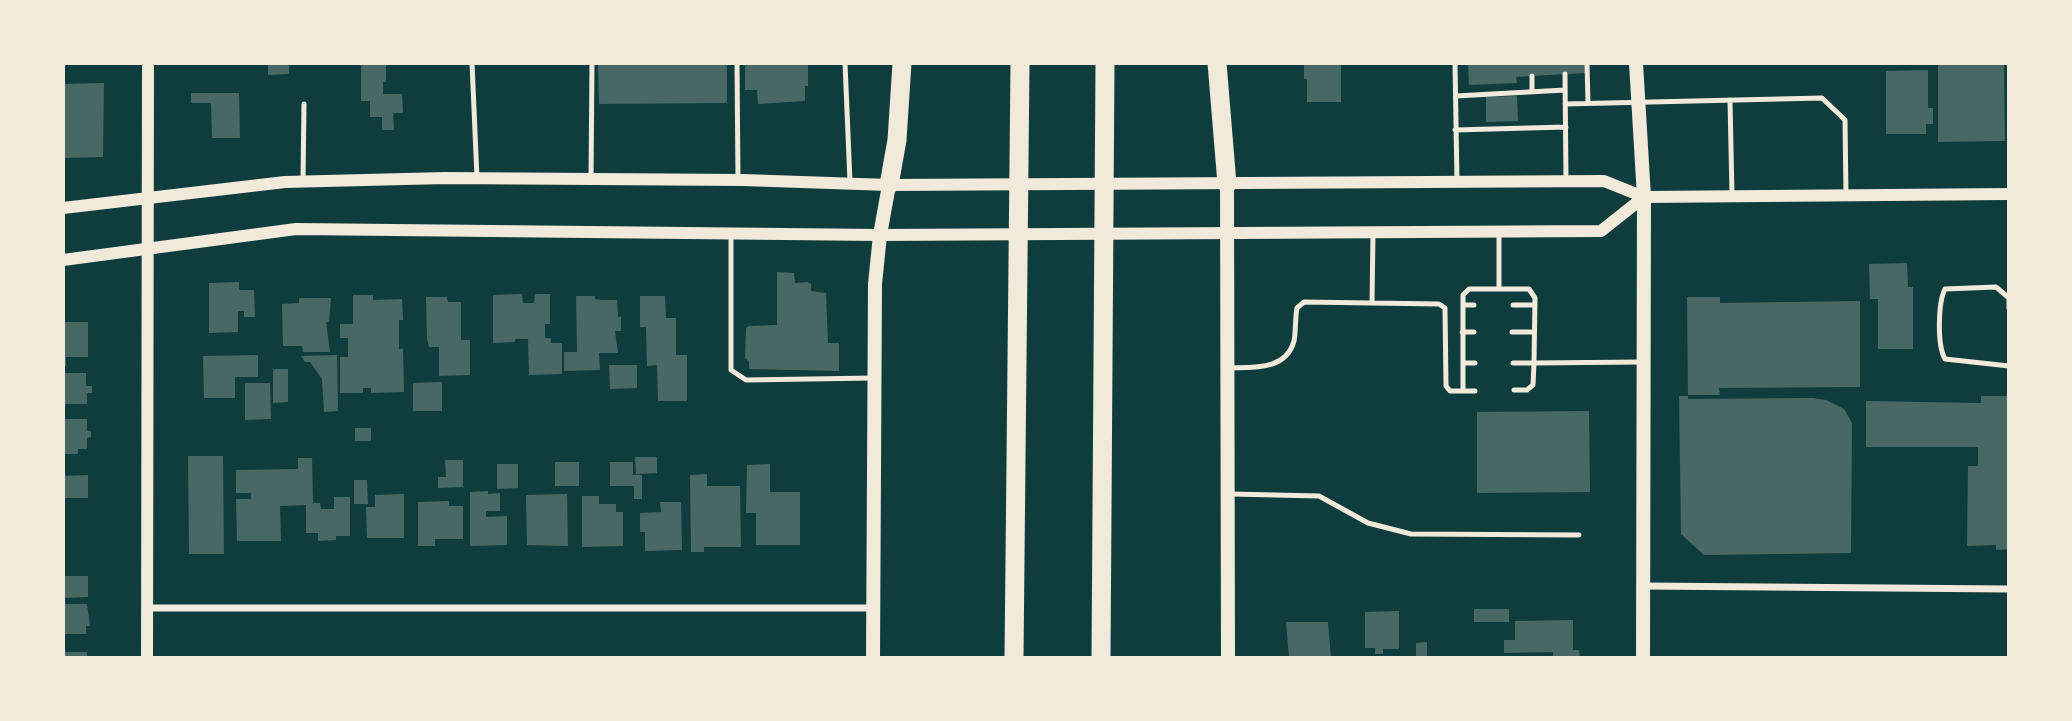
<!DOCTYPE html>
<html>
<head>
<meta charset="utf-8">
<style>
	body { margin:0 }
	#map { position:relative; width:2072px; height:721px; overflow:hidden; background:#0f3d3e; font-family:"PT Sans Narrow",sans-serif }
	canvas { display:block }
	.frame { position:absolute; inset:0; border:65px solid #f1e9da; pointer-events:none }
</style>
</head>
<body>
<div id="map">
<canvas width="2072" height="721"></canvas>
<div class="frame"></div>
</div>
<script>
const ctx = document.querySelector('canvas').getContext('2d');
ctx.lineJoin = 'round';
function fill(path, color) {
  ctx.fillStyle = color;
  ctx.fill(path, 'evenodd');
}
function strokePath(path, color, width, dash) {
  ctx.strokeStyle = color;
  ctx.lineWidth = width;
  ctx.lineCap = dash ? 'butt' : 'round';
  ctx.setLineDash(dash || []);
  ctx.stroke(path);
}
fill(new Path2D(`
	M268,63H289V74L268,75Z
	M361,63H386V82H383V94H402L403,113H393L394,130H382V117H370V101H361Z
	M598,63H727V103L599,104Z
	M745,63H808V86H805V101L758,104L757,90H745Z
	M1304,63H1341V102H1307V79H1304Z
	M1468,63H1585V73L1516,77L1517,83L1469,85Z
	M1938,63H2004L2005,141L1938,142Z
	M1928,70V108H1933V124H1926V134H1886V71Z
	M104,83L103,157L65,158V84Z
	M191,93H239L240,138H212L211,103H191Z
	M1517,96L1518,121L1486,122V97Z
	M1907,263L1908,287H1913V349H1878V299H1870L1869,264Z
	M777,272L794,273L795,283L807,282L811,284V291L826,293L828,343H839V371L749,369V362L745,358L746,328L749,326L777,325Z
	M239,282V290H254L255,317H244V311H238V332L209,333V283Z
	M522,294L523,303H534L535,294H550V324H545V338H551V343H562V374L529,375L528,339H515V342L493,343V295Z
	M353,295H373V300L402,299L403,320H399V349H403L404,392L371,393V388H363V393H340V357H348V338H340V324H353Z
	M576,296H595V299L602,300H617L618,317H621V331H615L618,353H599L600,370L564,371V352H577Z
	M640,296H665L666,318H676V355H687V401H658L657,365L647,366L646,327H640Z
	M426,297H447L448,302H461V340H470V375L439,376V347H429L427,339Z
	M1687,297H1720V303L1860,301V387L1719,388L1720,395H1688Z
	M299,298H331L329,322H326L330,352H303L302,346H283L282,304L299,303Z
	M63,322H88V357H66V366H63Z
	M258,355V377H235V398H204L203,356Z
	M337,355L338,411L324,412L322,379L310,362H305L301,356Z
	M609,365H637V388L610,389Z
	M273,369H288V402L273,403Z
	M63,373H86V386H92V393H87V404H63Z
	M442,382V411H413V383Z
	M245,383H270L271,419L245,420Z
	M1679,396H1688V399L1813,398L1826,400L1844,409L1852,423L1851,553L1704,555L1681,534Z
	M1981,396H2009V549L1996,550V545L1967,546L1968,466H1978V447H1866V401L1981,403Z
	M1589,411L1590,492L1477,493V412Z
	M63,419H87V431H91V437L87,438V449H78V454H65V450H63Z
	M355,428H371V441H355Z
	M188,456H223L224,554H189Z
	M635,457H657V473L636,474Z
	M298,458H312L313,503H320L321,509H334V497H350V536H336V540L318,541V533H306V505L280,506L281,541H237L236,499H251V493H236V470L298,469Z
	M445,460H463V487L438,488V477H446Z
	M555,462H579V486H555Z
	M610,462H633V474L631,475H642V499H634V486H610Z
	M497,464H518V488L497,489Z
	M770,464V492H800V545H756V513H746L747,465Z
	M707,474V486H740L741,547H704V552H691L690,475Z
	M88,475V498H63V476Z
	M354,480H367L368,504H354Z
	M488,491V494L500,493V511H486V517L507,516V545L470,546V492Z
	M404,494V538H367L366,507H375V495Z
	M567,494L568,546L527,545L526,495Z
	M582,496H599V504H616V512H623V546L582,547Z
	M449,501V506H463V539H435V546H418V502Z
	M660,502H681L682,550L645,551V532H640V513L661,512Z
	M63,576H88V597L63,598Z
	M63,604H87L90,626H86V634H63Z
	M1474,609H1509V622H1474Z
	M1399,611V649H1383V654H1375V648H1365V612Z
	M1573,620V650H1579L1580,658H1553V652L1504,653V640H1515V621Z
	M1286,622H1328L1331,658H1289Z
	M1427,642V658H1416V643Z
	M63,652H87V658H63Z`), '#486865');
strokePath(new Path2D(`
	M472,63L477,178
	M737,63L738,181
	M845,63L850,182
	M1455,63L1457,182
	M1587,63L1588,103
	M1565,74L1566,181
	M1532,76V92
	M1456,96L1565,90
	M1730,100L1732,195
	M1565,104L1822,98L1845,120L1846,196
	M1455,130L1566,127
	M591,179L592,63
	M303,181L304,104
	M1499,232V289
	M731,235V370L746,380L874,378
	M1372,303L1373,233
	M1463,305H1474
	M1513,305H1535
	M2009,308V298L1996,287L1945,289C1938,303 1937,345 1945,359L2009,366
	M1462,332H1474
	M1512,332H1534
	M1463,363H1475
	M1228,368C1252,367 1286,371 1294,341C1296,331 1295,318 1297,308L1304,302L1439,304L1445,308L1446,386L1450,391H1475
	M1514,390H1527L1533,385L1534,363L1642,362
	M1463,391V295L1469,289H1529L1535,298L1534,363H1513
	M1231,494L1319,496L1368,523L1411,534L1579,535`), '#f1e9da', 5);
strokePath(new Path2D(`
	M1644,586L2009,589
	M148,608H873`), '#f1e9da', 7);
strokePath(new Path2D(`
	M63,208L285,182L445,178L743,180L889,185L1604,181L1644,197L2009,194
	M63,260L296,229L880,235L1601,231L1644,197
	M147,658L148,63`), '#f1e9da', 12);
strokePath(new Path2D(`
	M1636,63L1644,197L1643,658
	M1227,184L1228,658
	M873,658L875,284L880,235L889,185`), '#f1e9da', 14);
strokePath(new Path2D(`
	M1217,63L1227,184
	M889,185L897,140L902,63
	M1014,658L1020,63
	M1101,658L1105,63`), '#f1e9da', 19);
</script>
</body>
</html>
